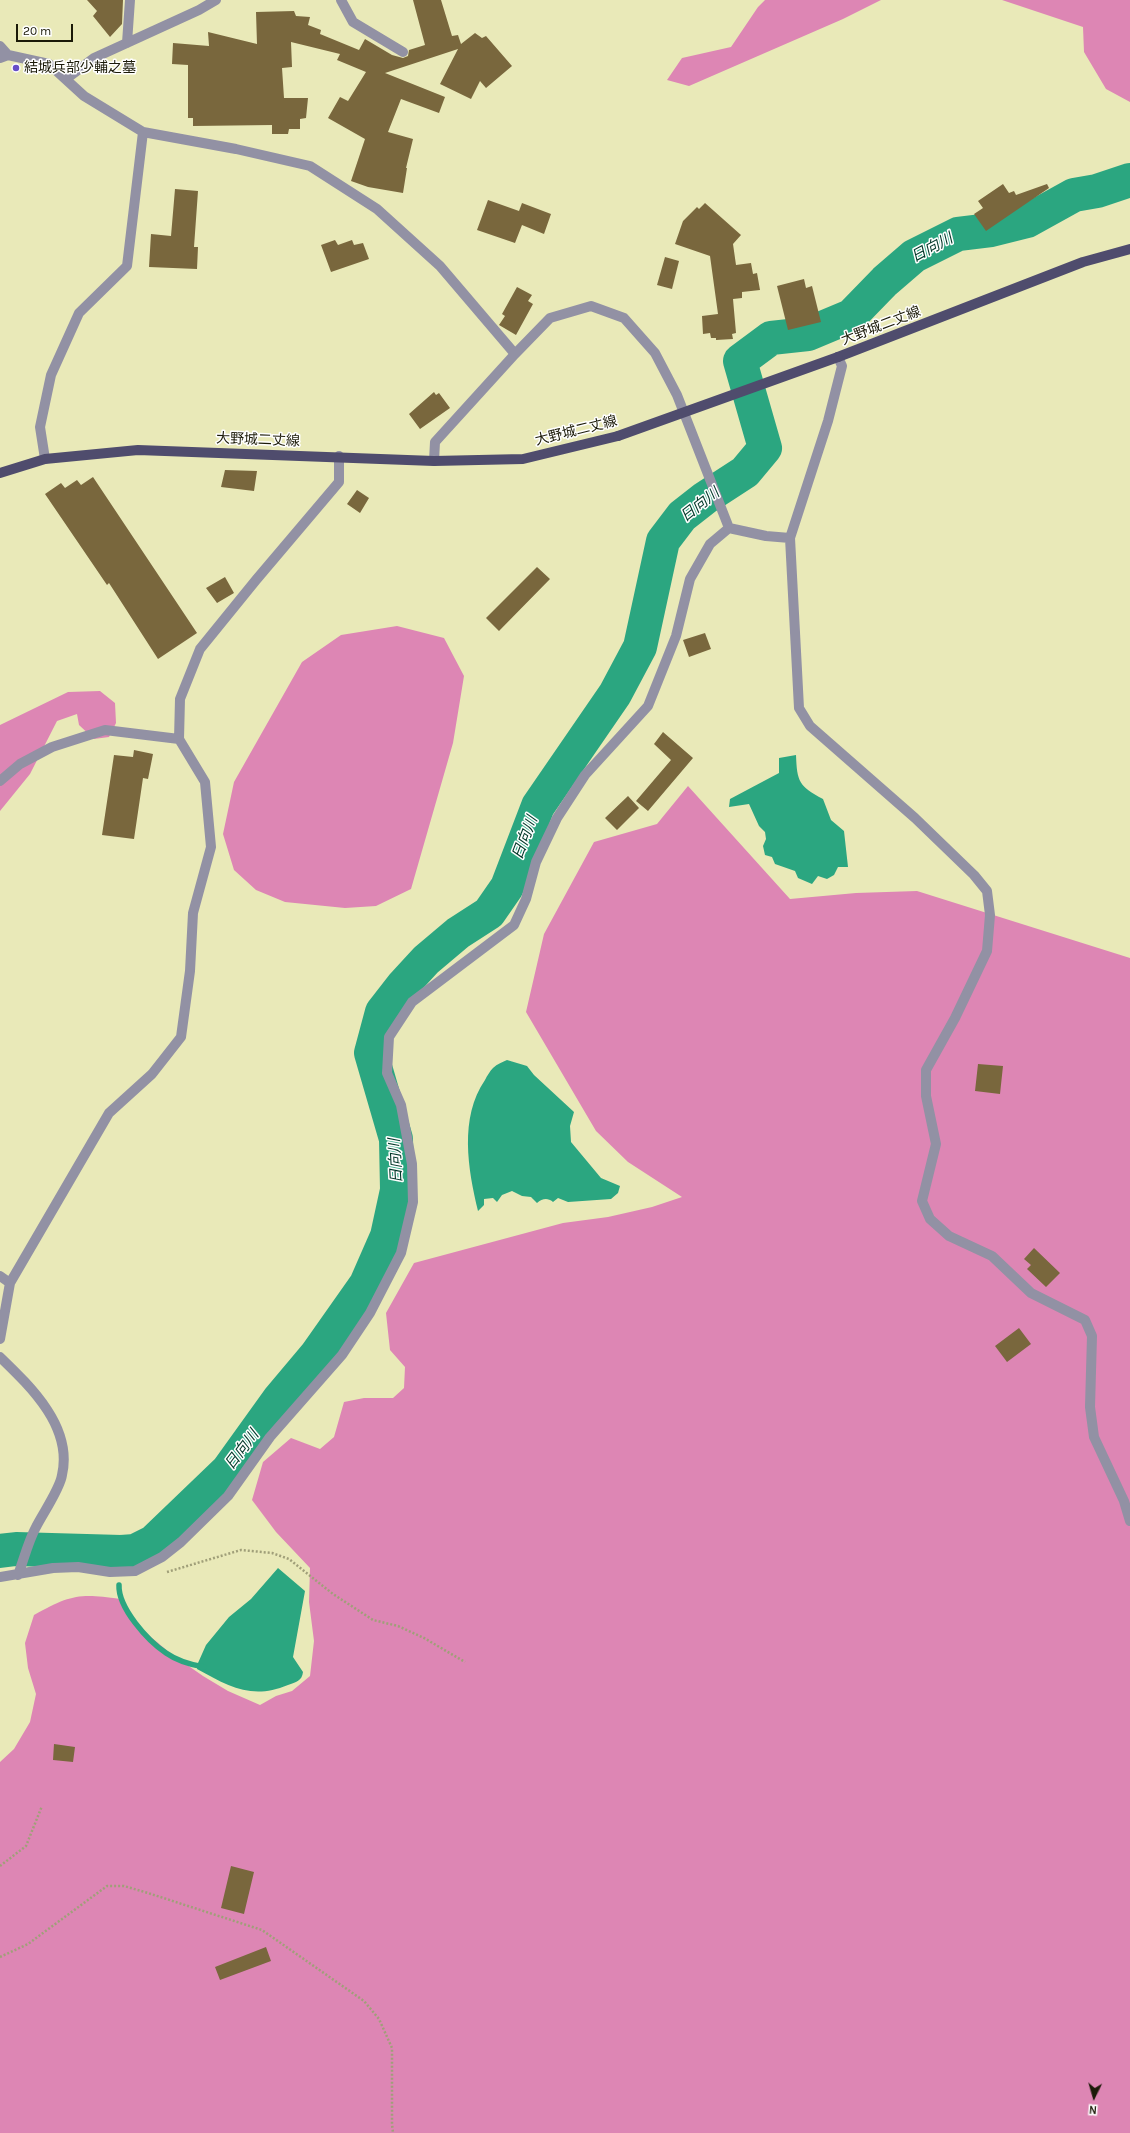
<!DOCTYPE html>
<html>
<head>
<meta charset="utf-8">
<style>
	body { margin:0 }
	#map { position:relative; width:1130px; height:2133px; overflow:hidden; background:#e9e9b8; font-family:Karla,sans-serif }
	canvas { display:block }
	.north { position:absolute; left:1074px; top:2077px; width:40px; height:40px; -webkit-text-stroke:3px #fff; paint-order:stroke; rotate:185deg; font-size:11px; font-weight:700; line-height:16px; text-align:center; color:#1b1a08 }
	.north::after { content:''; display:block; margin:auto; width:14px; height:18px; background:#1b1a08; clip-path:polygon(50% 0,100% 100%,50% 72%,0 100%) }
	.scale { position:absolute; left:16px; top:24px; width:57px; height:18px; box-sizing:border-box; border:2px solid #1b1a08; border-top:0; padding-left:5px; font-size:12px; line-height:14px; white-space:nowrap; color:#1b1a08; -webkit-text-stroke:3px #fff; paint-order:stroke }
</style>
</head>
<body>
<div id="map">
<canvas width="1130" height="2133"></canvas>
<div class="north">N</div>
<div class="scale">20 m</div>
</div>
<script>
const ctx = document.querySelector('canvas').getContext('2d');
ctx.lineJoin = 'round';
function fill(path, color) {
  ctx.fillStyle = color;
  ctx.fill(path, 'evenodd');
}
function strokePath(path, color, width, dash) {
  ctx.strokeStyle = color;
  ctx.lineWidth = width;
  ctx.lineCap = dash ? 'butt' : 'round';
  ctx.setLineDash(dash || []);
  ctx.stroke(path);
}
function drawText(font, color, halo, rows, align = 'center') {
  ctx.font = font + ' Karla,"Noto Sans JP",sans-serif';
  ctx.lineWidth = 3;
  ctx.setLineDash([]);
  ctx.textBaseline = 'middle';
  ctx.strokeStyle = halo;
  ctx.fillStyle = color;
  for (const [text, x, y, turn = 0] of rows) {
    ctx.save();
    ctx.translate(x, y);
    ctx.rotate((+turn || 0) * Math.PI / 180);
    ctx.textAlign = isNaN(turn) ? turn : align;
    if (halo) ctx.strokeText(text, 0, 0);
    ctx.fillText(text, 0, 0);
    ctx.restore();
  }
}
fill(new Path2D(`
	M765,0H881L843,19L689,86L667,80L682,58L731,47L758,7Z
	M1002,0H1130V102L1106,89L1084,52L1083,27Z
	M397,626L444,638L464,676L453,743L411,889L376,906L345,908L285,902L256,890L234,870L223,834L234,782L302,662L341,635Z
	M100,691L115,703L116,723L109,737L94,739L79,725L77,714L57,721L30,774L0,811V725L68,692Z
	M688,786L790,899L856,893L917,891L1130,958V2133H0V1762L14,1749L30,1722L36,1694L28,1668L25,1643L34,1615C70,1595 79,1593 120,1599L133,1622L170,1653L203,1676L228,1691L260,1705L276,1696L292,1691L310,1676L314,1641L309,1602L310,1568L276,1532L252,1500L263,1462L291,1438L320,1449L334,1437L344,1402L364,1398H393L404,1388L405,1367L390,1350L386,1313L414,1263L563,1223L608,1217L652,1207L682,1197L628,1162L596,1131L526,1012L544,934L594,842L657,824Z`), '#dd86b4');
fill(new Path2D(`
	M796,755C797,782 799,786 823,799L831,820L844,831L848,867H838L834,875L827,879L818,876L812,884L798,878L795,871L775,864L772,857L765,855L763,846L766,839L765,832L759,826L749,804L729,807L730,799L779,773V758Z
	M507,1060L527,1066L534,1075L574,1112L570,1126L571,1142L601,1178L620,1186L618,1193L611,1199L568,1202L558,1198L553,1202C547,1197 542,1199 537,1203L531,1197L522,1196L512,1191L502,1195L497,1202L493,1198L484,1199V1205L478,1211C468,1169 459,1118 485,1080C487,1076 490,1071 493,1068C497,1064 503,1062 507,1060Z
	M278,1568L305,1591L293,1657L303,1672C302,1681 296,1682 288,1685C252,1700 230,1687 197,1669L198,1663L206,1645L229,1617L251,1599Z`), '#2ba680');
strokePath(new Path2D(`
	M119,1585C118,1608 148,1641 166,1653C176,1660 192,1665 204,1667`), '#2ba680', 5.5);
strokePath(new Path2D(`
	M0,1551L16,1549L121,1552L135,1551L153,1542L228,1470L279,1399L316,1355L366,1284L387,1236L397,1190L396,1139L371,1053L382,1012L403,985L426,960L458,933L489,913L507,887L538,806L615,694L640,647L663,541L682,516L705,498L745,472L765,448L740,361L771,338L808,334L851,316L885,281L914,256L958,234L991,230L1027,221L1074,195L1097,191L1130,180`), '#2ba680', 34);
fill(new Path2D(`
	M87,0H123L122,24L110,37L93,16L97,11Z
	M413,0H441L452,36L458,35L461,44L475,33L482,38L486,36L512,66L486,88L480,81L471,99L440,84L458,49L385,73L445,97L439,113L401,99L388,132L413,139L406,168H407L403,193L368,187L351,181L365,139L328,118L340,97L348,101L366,72L337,60L340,54L291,42L292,67L282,68L284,98H308L306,118L300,119V129H289L288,134H272V125L193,126V118H188V65L172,64L173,43L209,46L208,32L257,44L256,12L294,11L296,16L310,17L308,25L321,30L320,34L359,50L365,39L392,55L403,58L408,56L409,50L425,45Z
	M1003,184L1009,193L1014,191L1016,195L1047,184L1049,188L986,231L974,214L983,208L978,201Z
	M175,189L198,191L194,247H198L197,269L149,267L151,234L171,236Z
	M488,200L519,211L522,203L551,214L544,234L522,225L515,243L477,230Z
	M705,203L741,235L733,244L736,265L751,263L753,274L757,273L760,290L742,292V298L733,299L736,333L732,334L733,339L716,340V338H711L710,333L703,334L702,316L718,314L710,256L675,244L683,221L697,207L699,209Z
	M335,240L338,245L352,240L354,245L363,243L369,259L331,272L321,245Z
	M665,257L679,261L672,289L657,285Z
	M804,279L806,288L812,286L821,322L788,330L777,286Z
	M517,287L532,295L528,301L533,304L516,335L499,325L505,316L502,314Z
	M434,392L436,395L439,393L450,408L420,429L409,414Z
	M225,470L257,471L254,491L221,487Z
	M93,477L197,633L158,659L109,583L107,585L45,494L61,483L65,488L77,480L81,485Z
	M357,490L369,498L360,513L347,504Z
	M537,567L550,579L499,631L486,618Z
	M225,577L234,593L217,603L206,588Z
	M705,633L711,649L689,657L683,640Z
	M663,732L693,758L648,811L636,801L671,760L654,744Z
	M134,750L153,754L148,779L143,778L134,839L102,835L114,755L133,757Z
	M628,796L639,808L617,830L605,818Z
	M978,1064L1003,1066L1000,1094L975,1091Z
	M1034,1248L1060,1273L1046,1287L1027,1269L1031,1265L1024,1259Z
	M1019,1328L1031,1344L1007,1362L995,1346Z
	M54,1744L75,1747L73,1762L53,1760Z
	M231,1866L254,1872L244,1914L221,1908Z
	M266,1947L271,1961L220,1980L215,1967Z`), '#79673d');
strokePath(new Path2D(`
	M167,1572L241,1550L272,1553L289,1559L333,1594L373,1620L398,1626L424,1638L465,1662
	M0,1866L26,1846L42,1806
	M0,1957L28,1944L107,1886H124L148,1893L262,1930L364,2001L379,2019L392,2048V2124L393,2133`), '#a09f79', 2.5, [2, 2]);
strokePath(new Path2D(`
	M341,0L353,22L403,52
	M127,43L130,0
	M0,46L8,55
	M0,58L8,55L49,64L84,96L143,132L236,149L310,166L377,209L440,266L515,354L550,318L591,306L624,318L655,353L677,395L729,528L766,536L790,538L828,421L842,366L838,357
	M66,79L94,58L199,10L216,0
	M45,459L40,427L51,375L79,313L127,266L143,132
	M434,461L435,442L515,354
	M790,538L799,708L810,726L915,818L974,875L987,891L990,915L987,951L955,1018L926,1070V1096L936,1144L922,1201L930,1219L949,1236L992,1256L1031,1293L1085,1320L1092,1336L1090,1407L1094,1437L1124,1501L1130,1521
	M0,781L20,764L52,747L105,730L179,739
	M0,1276L10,1283
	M0,1339L10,1283L109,1113L152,1074L181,1037L190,971L193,913L211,847L205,782L179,739L180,699L200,649L256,580L339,482V456
	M0,1357C31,1387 73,1427 62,1475C60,1489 43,1513 36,1527C28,1542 24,1559 18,1575
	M0,1577L53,1568L78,1567L110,1572L135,1571L162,1557L181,1542L228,1496L270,1437L342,1355L370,1313L401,1253L413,1202L412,1164L401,1105L387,1073L389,1037L412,1002L514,925L526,899L536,862L557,818L585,775L648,706L676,636L690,579L710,544L729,528`), '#9291a4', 10);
strokePath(new Path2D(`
	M838,357L1083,262L1130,249
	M0,473L45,459L138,450L434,461L523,459L618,436`), '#4f4c6d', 10);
strokePath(new Path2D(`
	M618,436L838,357`), '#4f4c6d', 10);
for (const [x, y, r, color] of [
	[16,68,4,"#674ec7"]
]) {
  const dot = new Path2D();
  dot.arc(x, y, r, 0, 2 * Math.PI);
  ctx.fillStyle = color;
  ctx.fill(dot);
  strokePath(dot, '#fff', 1.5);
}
drawText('14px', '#1b1a08', '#fff', [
	["結城兵部少輔之墓",24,68]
], 'left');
drawText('14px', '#1b1a08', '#fff', [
	["大野城二丈線",881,326,-21],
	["大野城二丈線",576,431,-14],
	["大野城二丈線",258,440,2]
]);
drawText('italic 15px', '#003627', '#fff', [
	["日向川",932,248,-28],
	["日向川",700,505,-38],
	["日向川",525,838,-69],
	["日向川",396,1161,-93],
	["日向川",242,1450,-53]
]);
</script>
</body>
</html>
